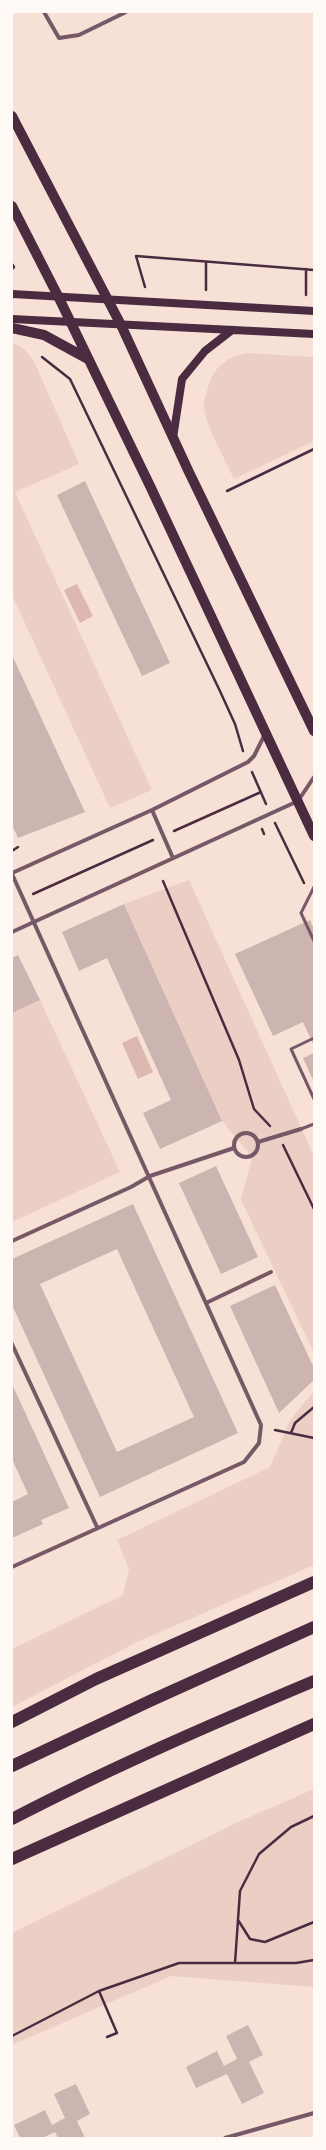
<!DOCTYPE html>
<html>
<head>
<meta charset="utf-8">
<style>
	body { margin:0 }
	#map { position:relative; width:326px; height:2150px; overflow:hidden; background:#f7e1d7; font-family:"Roboto Condensed",sans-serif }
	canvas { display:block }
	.frame { position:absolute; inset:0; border:13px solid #fffaf5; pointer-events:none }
</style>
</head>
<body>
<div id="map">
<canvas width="326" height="2150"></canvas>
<div class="frame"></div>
</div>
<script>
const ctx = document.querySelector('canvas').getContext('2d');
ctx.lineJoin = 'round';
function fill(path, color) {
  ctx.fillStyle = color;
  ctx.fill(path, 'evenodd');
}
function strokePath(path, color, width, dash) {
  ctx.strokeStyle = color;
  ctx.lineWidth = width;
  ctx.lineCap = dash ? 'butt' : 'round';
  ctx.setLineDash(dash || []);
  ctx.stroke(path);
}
fill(new Path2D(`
	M12,342L25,350L34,361L79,464L15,492L152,790L110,808L12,595Z
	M246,353L314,357V441L234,479C225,459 206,427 204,407C203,402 206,396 207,391C212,369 224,358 246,353Z
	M189,880L314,1156V1353L241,1200L252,1157L222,1121L124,904Z
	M40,1000L120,1172L12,1222V1013Z
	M314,1391V1565L137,1642L12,1707V1649L123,1595L129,1569L117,1540L270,1467L290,1420Z
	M314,1789V1987L171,1976L12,2045V1933L238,1822Z`), '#ebcfc5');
fill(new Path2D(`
	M77,584L93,616L80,623L64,590Z
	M137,1036L153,1072L138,1079L122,1043Z`), '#dcb8b0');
fill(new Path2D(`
	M85,481L170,663L142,676L57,495Z
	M12,655L85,812L18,838L12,825Z
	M124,904L222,1121L160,1149L143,1113L171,1100L107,958L79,971L62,932Z
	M310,920L314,929V1046L303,1022L273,1036L235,954Z
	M18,955L40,1000L12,1013V958Z
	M314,1053V1082L303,1058Z
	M216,1166L258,1257L221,1274L179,1183Z
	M133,1204L238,1433L100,1497L12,1305V1259ZM117,1249L194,1417L117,1452L40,1284Z
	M275,1285L314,1368V1380L279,1413L230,1306Z
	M12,1384L69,1508L41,1520L43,1524L12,1538V1502L28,1494L12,1459Z
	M248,2025L263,2055L249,2062L264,2093L242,2104L227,2074L196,2088L186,2067L217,2051L224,2066L237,2059L226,2036Z
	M76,2084L90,2114L77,2121L85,2138H58L55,2132L42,2138H20L14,2125L45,2110L52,2125L65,2118L54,2094Z`), '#ccb4b1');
strokePath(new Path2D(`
	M12,264L14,267L12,269
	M145,287L136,256L314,270
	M206,290V262
	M306,295V269
	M42,357L70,379L219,689L235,724L243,751
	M227,491L314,449
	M252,772L266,804
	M275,823L304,883
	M262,829L264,834
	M174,831L261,792
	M12,851L18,847
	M163,881L239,1060L254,1109L270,1126
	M33,894L153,840
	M283,1145L314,1209
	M275,1430L314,1438
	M291,1433L295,1423L314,1407
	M238,1920L250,1939L265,1942L314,1922
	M235,1963L240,1891L259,1854L291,1827L314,1816
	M99,1991L117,2033L107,2037
	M12,2036L99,1991L179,1963H296L314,1960`), '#4a2c40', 2.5);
strokePath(new Path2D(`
	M314,887L301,913L314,941
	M314,1038L291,1049L314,1099
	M301,1129L314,1124`), '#755966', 3);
strokePath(new Path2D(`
	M44,12L59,38L79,35L126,12
	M152,810L173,858
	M12,873L152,810L248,762L254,756L265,734
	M12,874L261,1425L259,1443L244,1462L12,1567
	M12,932L298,801L314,777
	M234 1145a12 12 0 1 1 24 0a12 12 0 1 1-24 0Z
	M258,1142L301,1129
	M12,1241L131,1187L150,1176L234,1148
	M206,1303L271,1272
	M12,1344L97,1527
	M225,2138L314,2113`), '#755966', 4);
strokePath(new Path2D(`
	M12,294L314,311
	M12,319L314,334
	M173,438L182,379L205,351L232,330`), '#4a2c40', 8);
strokePath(new Path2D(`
	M12,116L121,325L188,470L314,731
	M12,206L58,296L151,488L314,836
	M12,328L44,335L88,359`), '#4a2c40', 10);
strokePath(new Path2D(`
	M12,1722L96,1679L314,1582
	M12,1766L152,1700L314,1627
	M12,1819C110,1768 212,1724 314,1681
	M12,1859L314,1724`), '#4a2c40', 12);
</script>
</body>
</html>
